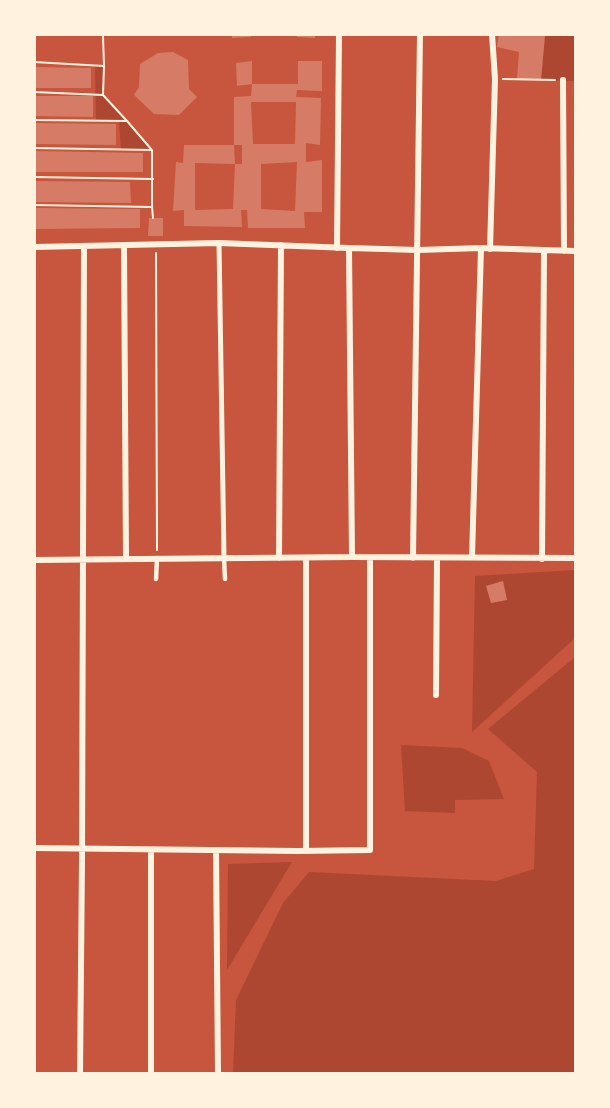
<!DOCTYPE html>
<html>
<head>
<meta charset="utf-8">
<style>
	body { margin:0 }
	#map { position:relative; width:610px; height:1108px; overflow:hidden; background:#c8553d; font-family:"Libre Baskerville",serif }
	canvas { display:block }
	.frame { position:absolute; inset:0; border:36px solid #fff3e0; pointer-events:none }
</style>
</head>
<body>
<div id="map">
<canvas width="610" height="1108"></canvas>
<div class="frame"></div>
</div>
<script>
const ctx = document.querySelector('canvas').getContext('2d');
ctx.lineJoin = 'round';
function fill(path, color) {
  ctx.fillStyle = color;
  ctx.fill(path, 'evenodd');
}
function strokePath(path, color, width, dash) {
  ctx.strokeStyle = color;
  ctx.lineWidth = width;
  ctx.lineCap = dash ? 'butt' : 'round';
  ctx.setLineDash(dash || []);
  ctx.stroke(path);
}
fill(new Path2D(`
	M535,35H575V81L541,80L545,36Z
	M95,65L104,66V95L152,150L121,149L119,122L96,121Z
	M575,570V638L472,732L475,576Z
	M575,657V1073H233L236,1000L283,903L309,872L496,881L534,869L537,772L488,729Z
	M401,745L462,748L489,761L504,799L455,800V813L405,811Z
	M292,862L227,970L228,864Z`), '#ae4732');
fill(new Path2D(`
	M232,34H251V37L232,38Z
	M297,34H315V38L297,37Z
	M499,34L545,35L541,80L517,79L519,52L497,47Z
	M173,52L188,60L189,89L197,97L179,115L154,114L134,95L139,87L140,64L158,53Z
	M252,61V84H298V61H322V91L297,90L296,97L321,98L320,145L306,143V162L322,160V212H304L305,228H248L247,210H241L242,227L184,226V210L173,211L176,162L183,163L184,145H234V97L251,96L252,84L237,86L236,63ZM251,102H296L295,144H253ZM234,145H242V164H235ZM297,162L295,211L261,209V164ZM195,163L235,164L233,209L195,210Z
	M34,67L91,68V88H34Z
	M34,96H93V117L34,116Z
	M34,123L116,124V145L34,144Z
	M34,151L143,153V172H34Z
	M34,181L130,182L131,203L34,202Z
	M34,208L140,209V228L34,229Z
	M149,218H163V236H148Z
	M503,581L507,600L491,603L486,586Z`), '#d67c66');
strokePath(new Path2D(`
	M34,35L103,34
	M103,36L104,66
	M34,62L104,66L103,95
	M503,79L555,80
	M34,92L103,95L127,121L34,120
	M127,121L151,149
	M34,148L152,150V207L34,205
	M34,177L153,179
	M152,207L153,218
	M156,253L157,550`), '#fff3e0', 2);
strokePath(new Path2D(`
	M224,558L225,579
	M156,579L157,558`), '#fff3e0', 4.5);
strokePath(new Path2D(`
	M219,243L224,558`), '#fff3e0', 5);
strokePath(new Path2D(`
	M563,80L564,251
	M124,246L126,559
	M34,247L219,243L349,248L418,250L481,248L576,251
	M337,248L339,34
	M349,248L352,557
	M490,249L495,79L492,34
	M472,557L481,248
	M279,558L281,245
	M306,558V851
	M413,558L420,34
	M542,559L544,251
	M34,560L352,557L576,558
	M436,695L437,558
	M34,848L298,851L370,850V558
	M151,850V1074
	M216,850L218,1074
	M80,1074L82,859L84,247`), '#fff3e0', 6);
</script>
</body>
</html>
